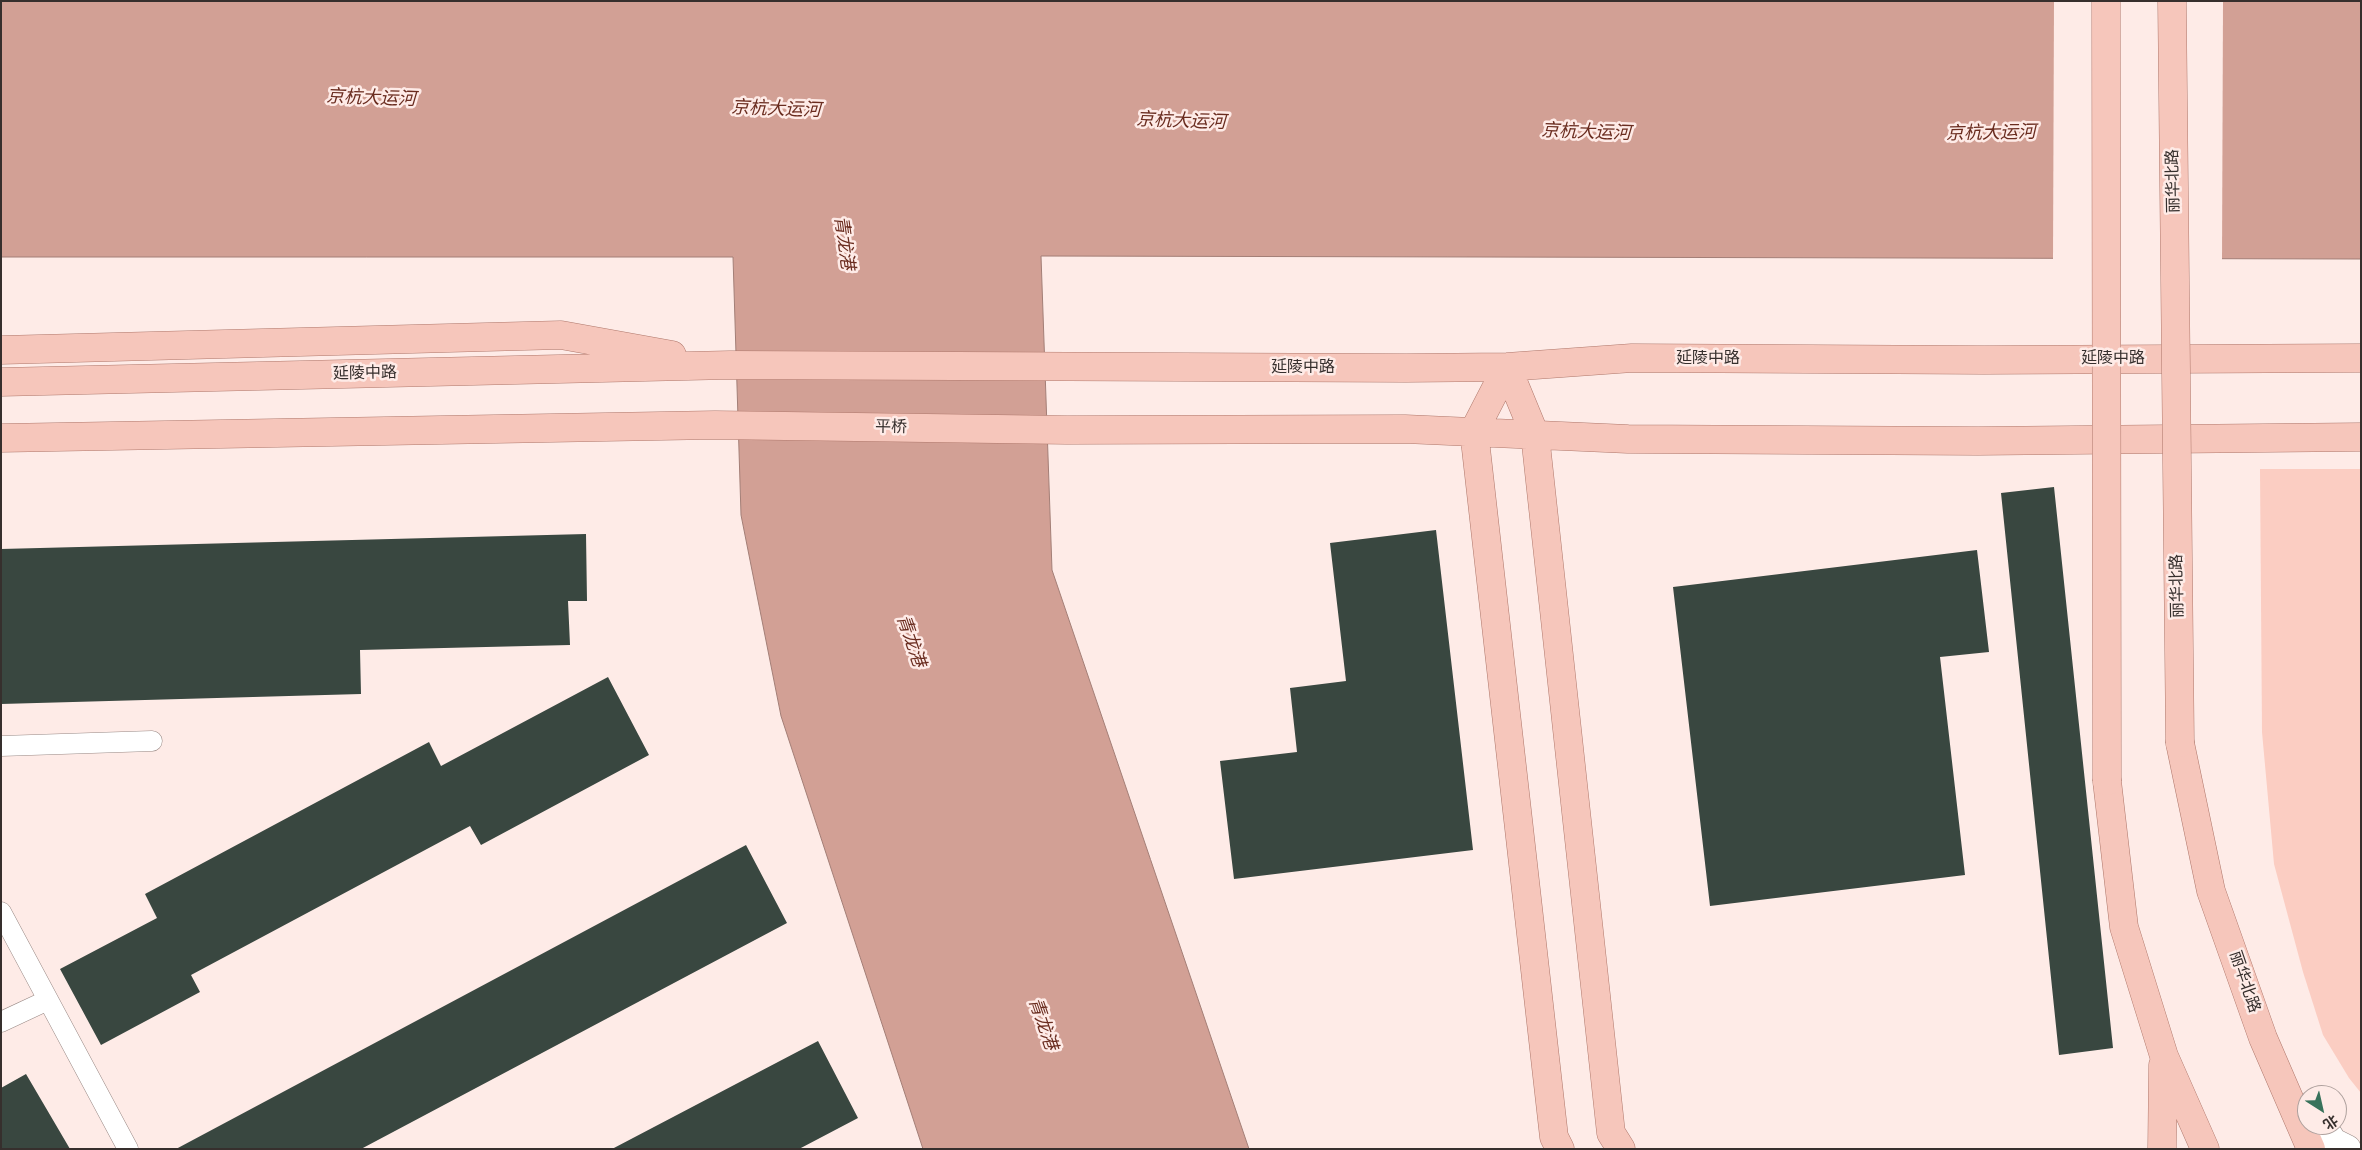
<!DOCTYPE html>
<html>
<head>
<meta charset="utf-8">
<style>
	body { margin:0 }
	#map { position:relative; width:2362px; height:1150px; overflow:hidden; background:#feebe7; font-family:"Nunito Sans","Noto Sans SC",sans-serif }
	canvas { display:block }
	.frame { position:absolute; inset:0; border:2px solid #362f2d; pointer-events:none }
	.north { position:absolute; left:2297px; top:1085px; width:50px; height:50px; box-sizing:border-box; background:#feebe7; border:1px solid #aea09d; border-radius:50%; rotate:145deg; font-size:14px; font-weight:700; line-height:20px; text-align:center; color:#362f2d }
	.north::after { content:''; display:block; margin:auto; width:18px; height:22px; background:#38725b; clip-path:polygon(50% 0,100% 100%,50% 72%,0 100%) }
</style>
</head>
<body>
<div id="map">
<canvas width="2362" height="1150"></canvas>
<div class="frame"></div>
<div class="north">北</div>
</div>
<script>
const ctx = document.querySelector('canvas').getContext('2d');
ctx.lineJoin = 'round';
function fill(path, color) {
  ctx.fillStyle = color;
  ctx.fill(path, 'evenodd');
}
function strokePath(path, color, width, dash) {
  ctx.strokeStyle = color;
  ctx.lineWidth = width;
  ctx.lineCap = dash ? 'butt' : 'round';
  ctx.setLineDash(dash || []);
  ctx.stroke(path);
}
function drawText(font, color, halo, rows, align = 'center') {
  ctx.font = font + ' "Nunito Sans","Noto Sans SC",sans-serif';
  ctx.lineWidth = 5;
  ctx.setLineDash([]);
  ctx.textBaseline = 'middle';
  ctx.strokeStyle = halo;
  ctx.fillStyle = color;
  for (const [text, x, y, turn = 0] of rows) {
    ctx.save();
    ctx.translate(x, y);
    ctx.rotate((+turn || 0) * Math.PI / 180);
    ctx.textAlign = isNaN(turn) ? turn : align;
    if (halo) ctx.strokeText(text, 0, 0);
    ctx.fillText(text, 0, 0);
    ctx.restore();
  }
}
fill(new Path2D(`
	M2260,469H2361V1093L2349,1078L2323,1035L2303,972L2274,864L2262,732Z`), '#fbcdc2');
const water = new Path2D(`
	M1,1H2361V259L1041,256L1052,570L1249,1149H923L781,716L741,515L733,257H1Z`);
fill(water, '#d2a095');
strokePath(water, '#a37e76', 1);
fill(new Path2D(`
	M2054,1H2223L2222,261H2053Z`), '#feebe7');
fill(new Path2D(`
	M2054,487L2113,1048L2059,1055L2001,493Z
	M1436,530L1473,850L1234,879L1220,761L1297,752L1290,688L1346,681L1330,543Z
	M586,534L587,601H568L570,645L360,650L361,694L1,704V549Z
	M1977,550L1989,652L1940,657L1965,875L1710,906L1673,587Z
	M608,677L649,755L481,845L470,826L191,975L200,992L101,1045L60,969L157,918L145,894L429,742L441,766Z
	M746,845L787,923L361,1149H176Z
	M818,1041L858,1118L799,1149H612Z
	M26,1074L70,1149H1V1088Z`), '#394740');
const service = new Path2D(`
	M1,746L152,741
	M1,912L128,1149
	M1,1022L48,1000`);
const tertiary = new Path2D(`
	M2322,1125L2333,1142L2347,1149`);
const primary = new Path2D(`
	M1,350L561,335L672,355
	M1507,367L1474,431L1554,1137L1560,1149
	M1507,367L1535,435L1611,1133L1621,1149
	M1,382L730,365L1406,368L1507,367L1632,358L1984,360L2361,358
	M1,438L715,425L1067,430L1405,429L1628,439L1978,441L2361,437
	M2180,743L2211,891L2263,1038L2311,1149
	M2107,781L2124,927L2164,1056L2205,1149
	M2162,1149L2163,1065`);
strokePath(service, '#998985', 21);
strokePath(tertiary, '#998985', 29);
strokePath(primary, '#af786c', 29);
strokePath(service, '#fff', 20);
strokePath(tertiary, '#fff', 28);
strokePath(primary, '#f6c6bb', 28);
const primaryBridge = new Path2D(`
	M2106,1L2107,781
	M2172,1L2180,743`);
strokePath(primaryBridge, '#af786c', 29, []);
strokePath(primaryBridge, '#f6c6bb', 28);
drawText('16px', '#362f2d', '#feebe7', [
	["丽华北路",2174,181,-91],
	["延陵中路",1708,359],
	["延陵中路",2113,359],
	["延陵中路",1303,368],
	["延陵中路",365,374,-1],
	["平桥",891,428,1],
	["丽华北路",2178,586,-91],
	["丽华北路",2244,982,71]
]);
drawText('italic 18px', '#6a2c1f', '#feebe7', [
	["京杭大运河",371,99,2],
	["京杭大运河",776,110,2],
	["京杭大运河",1181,122,2],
	["京杭大运河",1586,133,2],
	["京杭大运河",1991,134,-1],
	["青龙港",843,243,82],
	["青龙港",910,641,71],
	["青龙港",1042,1024,71]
]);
</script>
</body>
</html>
